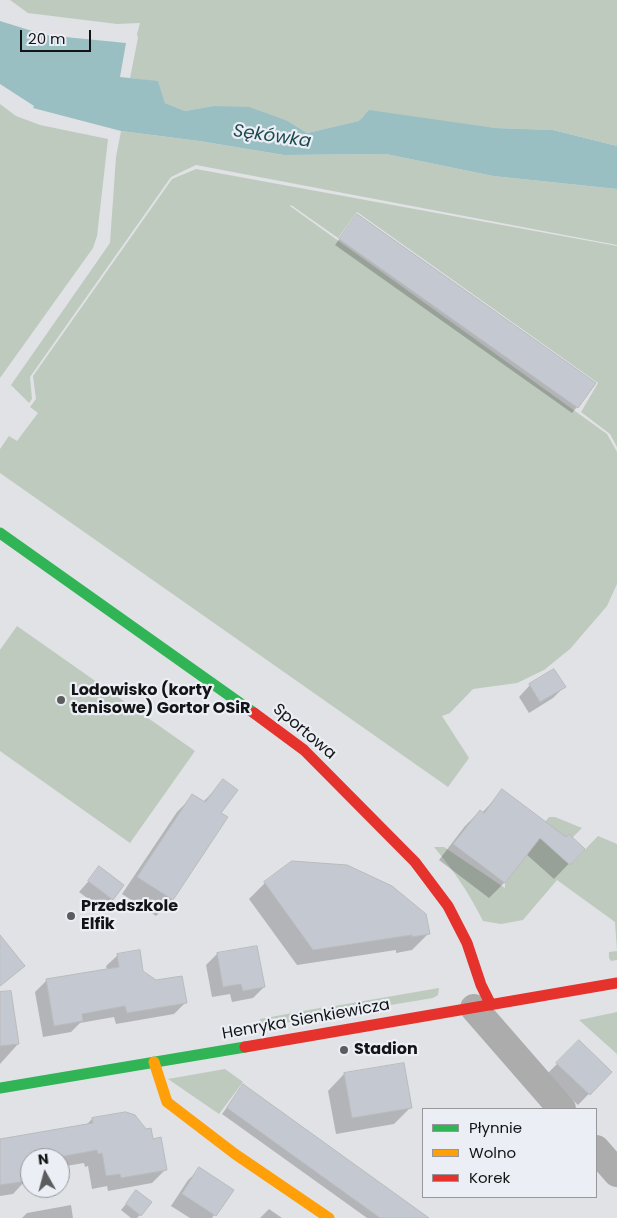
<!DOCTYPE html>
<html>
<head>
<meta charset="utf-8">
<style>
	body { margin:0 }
	#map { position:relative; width:617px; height:1218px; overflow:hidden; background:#e0e2e5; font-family:Poppins,sans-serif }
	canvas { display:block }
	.legend { position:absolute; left:422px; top:1108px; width:175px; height:90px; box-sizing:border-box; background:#ebeef4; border:1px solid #95979b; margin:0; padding:6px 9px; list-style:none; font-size:15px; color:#131415 }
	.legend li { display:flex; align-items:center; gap:10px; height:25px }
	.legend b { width:25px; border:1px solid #95979b }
	.north { position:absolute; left:20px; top:1148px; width:50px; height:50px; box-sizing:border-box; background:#ebeef4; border:1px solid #95979b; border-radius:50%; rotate:353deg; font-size:14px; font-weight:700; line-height:20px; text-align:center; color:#131415 }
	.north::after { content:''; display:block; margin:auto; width:18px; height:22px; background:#5b5c5e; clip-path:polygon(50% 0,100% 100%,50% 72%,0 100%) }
	.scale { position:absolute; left:20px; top:30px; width:71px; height:22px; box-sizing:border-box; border:2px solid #131415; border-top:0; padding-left:6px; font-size:15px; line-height:18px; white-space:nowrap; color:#131415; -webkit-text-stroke:4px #ebeef4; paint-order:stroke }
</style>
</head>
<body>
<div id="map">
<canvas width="617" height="1218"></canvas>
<ul class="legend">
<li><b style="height:6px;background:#30b455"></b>Płynnie</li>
<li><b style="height:6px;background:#ff9f0a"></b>Wolno</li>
<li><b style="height:6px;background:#e5322d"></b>Korek</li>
</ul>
<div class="north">N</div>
<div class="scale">20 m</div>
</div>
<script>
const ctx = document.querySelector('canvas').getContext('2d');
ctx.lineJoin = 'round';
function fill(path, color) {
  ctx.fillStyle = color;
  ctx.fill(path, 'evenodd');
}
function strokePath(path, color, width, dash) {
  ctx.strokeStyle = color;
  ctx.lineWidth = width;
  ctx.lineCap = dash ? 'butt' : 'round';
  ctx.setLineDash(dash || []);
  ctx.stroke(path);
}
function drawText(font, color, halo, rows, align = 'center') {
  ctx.font = font + ' Poppins,sans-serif';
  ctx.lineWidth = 4.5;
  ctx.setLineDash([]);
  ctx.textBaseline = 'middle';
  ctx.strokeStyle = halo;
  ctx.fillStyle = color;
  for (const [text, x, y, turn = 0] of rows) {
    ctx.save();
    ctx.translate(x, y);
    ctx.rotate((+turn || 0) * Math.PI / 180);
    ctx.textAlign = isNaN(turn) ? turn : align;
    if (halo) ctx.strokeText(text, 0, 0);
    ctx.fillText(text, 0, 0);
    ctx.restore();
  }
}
fill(new Path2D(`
	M10,0H617V146L553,130L495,128L363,116L360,121L307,133L288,121L213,106L185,111L165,103L158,82L130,78L138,38L137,34L140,23L117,24L28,13Z
	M0,104L16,116L40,125L108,139L97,236L93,248L0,378Z
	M121,131L199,141L284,155L386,154L493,176L617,189V245L196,165L171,177L30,377L32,399L29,403L11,385L110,243L116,157Z
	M196,169L617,246V447L610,434L581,412L598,383L357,212L338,238L291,205L290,206L607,434L617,452V584L607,606L570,649L544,670L517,683L473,689L450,713L442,716L469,758L448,787L0,473V449L9,436L17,441L38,413L30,407L36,399L33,376L172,179Z
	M17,626L195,751L130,843L0,751V650Z
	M549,817H555L582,828L572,838L568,835L554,850L570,865L598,836L617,844V960L611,961L609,958V952L617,951L615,922L557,880L523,920L501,924L483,921C469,893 454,871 434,847H444L505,888V883L532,848L527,844Z
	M439,988L438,995L433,998L330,1015L329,1007Z
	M325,1007L326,1016L261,1027L260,1019Z
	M617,1012V1054L579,1020Z
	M225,1069L243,1082L219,1114L168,1079Z`), '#bfcabe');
fill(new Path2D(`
	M0,21L45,35L126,43L120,77L158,81L165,103L185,111L213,106L249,107L288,121L307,133L359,121L369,110L495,128L553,130L617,146V189L493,176L386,154L284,155L199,141L121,131L33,108L34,106L0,84Z`), '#9abfc3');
fill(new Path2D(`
	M357,215L577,407L572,413L335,245Z
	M530,685L564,687L553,698L529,713L519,697Z
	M224,781L219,813L226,817L172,900L156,916L122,894L177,812L193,796L203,802Z
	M502,791L566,839L583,849L554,879L526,854L504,883L489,898L439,860L465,826L480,811L482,813Z
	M100,868L112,899L102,909L79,892Z
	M265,883L429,933L412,950L396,953V950L297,965L249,899Z
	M217,954L264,987L253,998L232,1002L230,994L212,997L206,965Z
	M118,955L185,1003L174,1014L116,1024L114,1017L80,1023L71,1032L43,1037L35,992L47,980L107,970L106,966Z
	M0,1016L18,1044L0,1064Z
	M579,1042L610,1072L578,1105L546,1075Z
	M344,1074L411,1107L394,1124L336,1134L328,1091Z
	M243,1086L427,1218H367L222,1114Z
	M92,1119L152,1140L166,1169L152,1183L108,1191L107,1186L92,1189L88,1166L85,1167L84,1163L60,1167V1158H30V1174L26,1178V1180L13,1194L0,1196V1141L85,1126Z
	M200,1169L232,1190L212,1218H190L171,1206L188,1180Z
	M136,1192L140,1215L137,1218H131L121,1210Z
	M71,1205L73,1218H22L27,1213Z
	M269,1209L282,1218H260Z`), '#0003');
const building = new Path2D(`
	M357,214L596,383L578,408L339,239Z
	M554,669L566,687L540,702L529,684Z
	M223,779L238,790L221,813L228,817L173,900L137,877L192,794L205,802Z
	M502,789L566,837L569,834L585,849L570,865L540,838L505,883L453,844L480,810L484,813Z
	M292,861L347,865L392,886L426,914L430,934L412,937V935L313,950L264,882Z
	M99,866L124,885L113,900L88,881Z
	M0,935L25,966L0,986Z
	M257,946L265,987L243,991L241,984L223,987L217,953Z
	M140,950L143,971L156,980L182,976L187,1003L127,1013L125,1006L82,1014L83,1021L54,1026L46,979L119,967L117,954Z
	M11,991L19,1044L0,1046V992Z
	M579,1040L612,1072L590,1095L556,1063Z
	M404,1063L412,1108L352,1118L344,1073Z
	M243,1084L379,1182L429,1218H380L227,1108Z
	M126,1112L135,1115L146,1129L151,1128L153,1139L161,1137L167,1170L121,1178L120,1174L106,1176L102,1153L98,1154L97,1150L54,1158H30V1171L26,1172L28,1181L0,1185V1139L93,1123L92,1118Z
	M199,1167L234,1190L216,1216L182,1194Z
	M136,1190L152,1202L141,1216L126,1204Z`);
fill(building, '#c4c9d1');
strokePath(building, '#b9babc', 1);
strokePath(new Path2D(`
	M474,1008L562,1109
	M596,1149L617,1173`), '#adacac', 28);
strokePath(new Path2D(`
	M0,533L254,713
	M0,1088L245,1047`), '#30b455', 11);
strokePath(new Path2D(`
	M154,1062L167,1102L235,1154L329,1218`), '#ff9f0a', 11);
strokePath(new Path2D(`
	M254,713L304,750L415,862L448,906L467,943L481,985L491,1005
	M245,1047L617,983`), '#e5322d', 11);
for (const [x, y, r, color] of [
	[61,700,5,"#5b5c5e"],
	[71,916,5,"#5b5c5e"],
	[344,1050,5,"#5b5c5e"]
]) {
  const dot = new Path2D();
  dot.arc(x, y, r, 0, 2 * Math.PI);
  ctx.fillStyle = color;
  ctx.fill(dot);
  strokePath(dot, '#ebeef4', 2);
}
drawText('bold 16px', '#131415', '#ebeef4', [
	["Lodowisko (korty",71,691],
	["tenisowe) Gortor OSiR",71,709],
	["Przedszkole",81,907],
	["Elfik",81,925],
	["Stadion",354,1050]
], 'left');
drawText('16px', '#131415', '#ebeef4', [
	["Sportowa",304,732,40],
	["Henryka Sienkiewicza",306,1020,-10]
]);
drawText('italic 18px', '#1b4a4e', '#ebeef4', [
	["Sękówka",272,137,8]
]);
</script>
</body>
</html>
